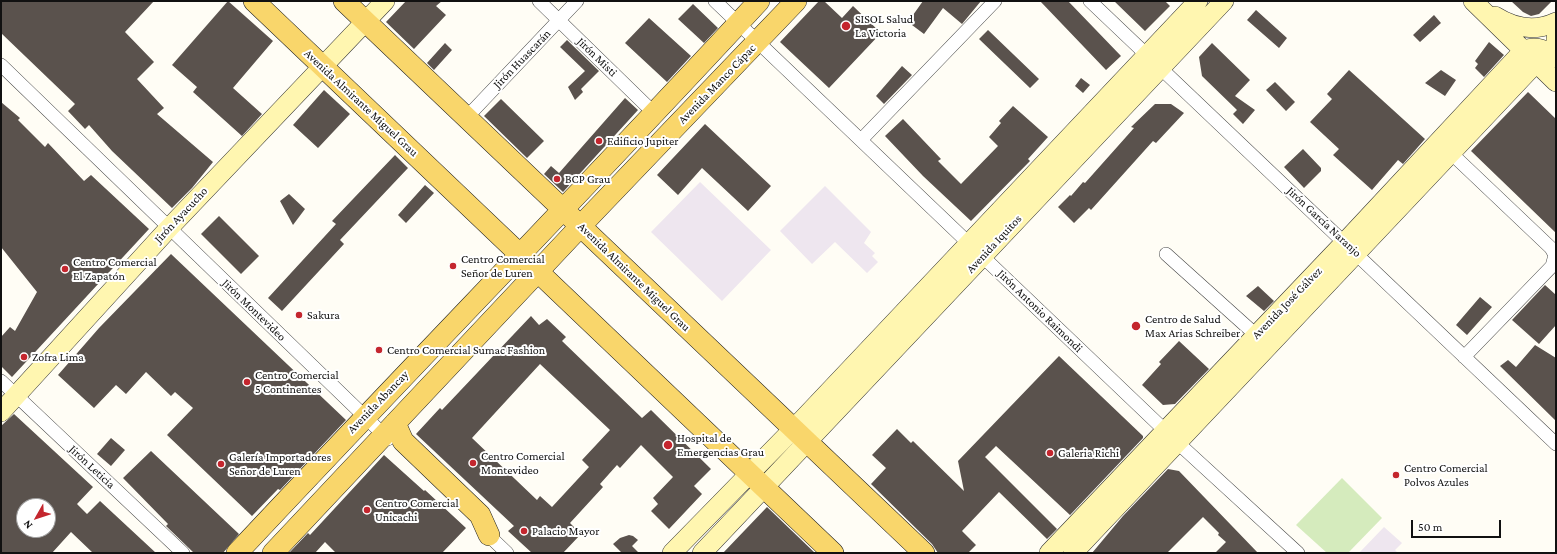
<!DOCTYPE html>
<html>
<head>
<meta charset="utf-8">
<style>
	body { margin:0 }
	#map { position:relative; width:1557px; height:554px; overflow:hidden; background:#fffdf5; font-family:"Crimson Pro",serif }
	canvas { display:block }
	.frame { position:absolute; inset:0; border:2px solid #111; pointer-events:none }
	.north { position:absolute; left:16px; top:498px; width:40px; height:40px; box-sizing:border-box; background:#fff; border:1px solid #a0a0a0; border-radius:50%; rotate:231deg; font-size:11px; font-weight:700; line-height:16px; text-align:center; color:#111 }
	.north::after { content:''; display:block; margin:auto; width:14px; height:18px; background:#c4262e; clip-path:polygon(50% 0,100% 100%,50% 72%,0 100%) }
	.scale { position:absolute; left:1411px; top:520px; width:90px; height:18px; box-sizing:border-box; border:2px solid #111; border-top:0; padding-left:5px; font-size:12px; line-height:14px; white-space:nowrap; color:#111; -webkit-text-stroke:3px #fff; paint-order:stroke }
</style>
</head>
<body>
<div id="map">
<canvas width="1557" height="554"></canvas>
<div class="frame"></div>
<div class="north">N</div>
<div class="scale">50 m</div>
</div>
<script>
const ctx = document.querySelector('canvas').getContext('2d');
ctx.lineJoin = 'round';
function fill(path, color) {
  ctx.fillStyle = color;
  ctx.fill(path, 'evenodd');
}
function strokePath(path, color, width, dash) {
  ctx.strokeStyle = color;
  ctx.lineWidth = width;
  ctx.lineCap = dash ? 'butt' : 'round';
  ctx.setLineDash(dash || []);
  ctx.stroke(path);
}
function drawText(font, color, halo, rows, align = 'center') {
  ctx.font = font + ' "Crimson Pro",serif';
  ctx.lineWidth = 4;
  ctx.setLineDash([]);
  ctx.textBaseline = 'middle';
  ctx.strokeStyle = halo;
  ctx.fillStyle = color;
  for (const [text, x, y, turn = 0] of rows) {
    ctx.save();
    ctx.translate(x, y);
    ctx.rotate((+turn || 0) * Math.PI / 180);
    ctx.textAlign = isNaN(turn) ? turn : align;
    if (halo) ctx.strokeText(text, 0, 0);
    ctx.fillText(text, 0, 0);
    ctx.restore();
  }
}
fill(new Path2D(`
	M700,182L771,250L722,301L651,232Z
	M825,186L871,232L864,243L875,253L872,256L878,262L867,273L835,242L812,264L780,231Z
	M1384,527L1402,543L1395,550L1398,553H1359Z`), '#eee6ef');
fill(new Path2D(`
	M1342,478L1382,518L1348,553H1327L1296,525Z`), '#d5ebbd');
fill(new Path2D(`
	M1,1H154L125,32L154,62L137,79L164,108L157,114L213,162L192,188L172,208L112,151L89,125L85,129L68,111L75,104L1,33Z
	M228,1L273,41L233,88L262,114L242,136L193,92L197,87L172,65Z
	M406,1H442L436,6L446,15L414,49L386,22Z
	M819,1H824L842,18L853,6L881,33L829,88L780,42Z
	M923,1H981L962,24L943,8L924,34L908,22Z
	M1040,1H1068L1121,56L1106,70Z
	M1114,1H1165L1170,6L1145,31Z
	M1511,1H1552L1539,14L1531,16L1523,12Z
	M693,4L718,28L704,43L678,19Z
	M1256,10L1287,38L1279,48L1247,20Z
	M1434,15L1441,23L1420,42L1413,35Z
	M649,18L691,56L667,82L625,43Z
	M988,30L1039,79L1030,88L979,39Z
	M567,40L599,71L581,89L583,92L575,100L568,87L585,71L560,47Z
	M1489,42L1504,55L1484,77L1475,68L1478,64L1475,61Z
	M445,43L452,50L434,70L427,63Z
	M1212,43L1250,80L1235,96L1255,110L1243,124L1233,114L1237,110L1202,76L1199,57Z
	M902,66L912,75L884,104L876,96Z
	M1349,70L1425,139L1403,164L1398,160L1372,190L1333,155L1339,149L1310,122L1332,99L1327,94Z
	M1441,70L1456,80L1445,96L1425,83Z
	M1081,78L1090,85L1083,93L1075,86Z
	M1275,82L1295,102L1286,111L1266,90Z
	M324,90L350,114L318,148L293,125Z
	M1528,92L1556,119V233L1471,151Z
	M625,98L638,110L563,192L544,174L551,166L559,173Z
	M501,99L544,141L527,158L484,116Z
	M1,102L20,118L18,120L45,147L48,143L84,181L91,175L149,229L12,377L1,366V337L10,327L15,331L37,292L1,247Z
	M1155,104H1171L1184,113L1156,143L1153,141L1091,210L1089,208L1074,223L1058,207L1070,195L1071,196L1083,182L1085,183L1134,128L1131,127Z
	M1013,106L1048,137L1028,159L1030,161L971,221L923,176L885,136L903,119L941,159L938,161L961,184L998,146L989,137L1001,123L999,121Z
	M705,124L771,186L748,211L702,168L678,195L657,175Z
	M1303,149L1321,168V171L1304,188L1284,167Z
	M395,155L408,168L340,240L344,244L282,311L268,298L336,224L332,221Z
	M425,185L434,193L406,223L398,215Z
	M289,194L305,209L293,225L280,201Z
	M219,216L259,256L241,274L201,234Z
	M171,254L346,420L280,490L278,489L252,516L167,435L193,408L175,392L171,396L146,372L126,394L116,385L94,408L58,375L99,328Z
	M1545,285L1556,295V325L1539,344L1512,320Z
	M1258,286L1274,301L1264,311L1246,296Z
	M1480,297L1492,307L1467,335L1456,325Z
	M531,316L539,325L547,319L566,337L562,341L642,418L651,410L711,469L694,486L702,494L669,529L651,511L658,504L653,498L673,477L641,445L620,468L617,465L600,484L603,487L570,523L581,534L563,553H532L508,531L514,526L416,434L440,408L442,410ZM540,364L610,430L582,460L589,467L552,507L540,496L537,500L472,438Z
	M1179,341L1209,369L1175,404L1163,405L1142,385L1161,364L1159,362Z
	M1535,345L1556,358V421L1500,366L1508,360L1516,367Z
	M1059,356L1143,436V438L1070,515L996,446L985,457L1057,529L1047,539L999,492L962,531L976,545L968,553H938L932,544L871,484L886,468L872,455L897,429L911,443L913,441L964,491L958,461Z
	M14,414L93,487L77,504L87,514L100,501L156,553H93L71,532L52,553H1V426ZM24,506H48V530H24Z
	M111,438L125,450L111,466L97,454Z
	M151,451L239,534L223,553H194L166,526L168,524L123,478Z
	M384,455L424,491L425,490L466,528L442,553H336L325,542L315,553H289L308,533L310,535Z
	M1168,469L1179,471L1258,553H1215L1226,542L1218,535L1219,533L1203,517L1167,553H1092L1123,516Z
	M767,507L815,553H723Z
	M629,535L633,536L638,540L632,546L639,553H622L613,544L620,538Z`), '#5a524d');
const street = new Path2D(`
	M539,1L654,113
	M715,1L1178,443L1298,553
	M1090,1L1556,444
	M1,65L388,439
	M467,117L577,1
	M861,140L995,1
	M1452,154L1551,248L1555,255L1552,266L1464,357
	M1166,254L1256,335
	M1,381L183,553
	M483,530L507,553`);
const secondary = new Path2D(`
	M1473,1L1556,82
	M1495,16C1514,28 1535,32 1556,22
	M1556,38V46
	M1,412L169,228L385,1
	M672,553L803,419L1198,1
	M702,553L1224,1
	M1049,553L1345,242L1523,51C1536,44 1545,50 1556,58
	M1073,553L1536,63`);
const primary = new Path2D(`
	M254,1L833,553
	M344,1L924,553
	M395,423L403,441L480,515L489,535
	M237,553C410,368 587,187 759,1
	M273,553L591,215L796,1`);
strokePath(street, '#444', 14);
strokePath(secondary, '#333', 20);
strokePath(primary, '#222', 22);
strokePath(street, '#fff', 13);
strokePath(secondary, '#fff6b0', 19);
strokePath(primary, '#f9d66b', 21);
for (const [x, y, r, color] of [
	[846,26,5,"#c4262e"],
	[599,141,4,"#c4262e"],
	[557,179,4,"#c4262e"],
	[453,266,4,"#c4262e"],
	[65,269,4,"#c4262e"],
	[299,315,4,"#c4262e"],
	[1136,326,5,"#c4262e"],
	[379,350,4,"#c4262e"],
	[24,357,4,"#c4262e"],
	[247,382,4,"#c4262e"],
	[668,445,5,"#c4262e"],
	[1050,453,4,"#c4262e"],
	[473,463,4,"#c4262e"],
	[221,464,4,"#c4262e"],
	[1396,475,4,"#c4262e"],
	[367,510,4,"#c4262e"],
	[524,531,4,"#c4262e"]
]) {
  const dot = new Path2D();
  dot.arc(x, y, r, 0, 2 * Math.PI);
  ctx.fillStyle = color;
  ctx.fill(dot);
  strokePath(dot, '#fff', 1.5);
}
drawText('12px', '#111', '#fff', [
	["SISOL Salud",855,19],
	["La Victoria",855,33],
	["Edificio Jupiter",607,141],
	["BCP Grau",565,179],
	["Centro Comercial",461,259],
	["Señor de Luren",461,273],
	["Centro Comercial",73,262],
	["El Zapatón",73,276],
	["Sakura",307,315],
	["Centro de Salud",1145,319],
	["Max Arias Schreiber",1145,333],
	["Centro Comercial Sumac Fashion",387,350],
	["Zofra Lima",32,357],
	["Centro Comercial",255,375],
	["5 Continentes",255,389],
	["Hospital de",677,438],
	["Emergencias Grau",677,452],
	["Galeria Richi",1058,453],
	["Centro Comercial",481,456],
	["Montevideo",481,470],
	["Galería Importadores",229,457],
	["Señor de Luren",229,471],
	["Centro Comercial",1404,468],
	["Polvos Azules",1404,482],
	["Centro Comercial",375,503],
	["Unicachi",375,517],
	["Palacio Mayor",532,531]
], 'left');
drawText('12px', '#111', '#fff', [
	["Jirón Misti",597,57,44],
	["Jirón Huascarán",522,59,-46],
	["Avenida Manco Cápac",717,84,-46],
	["Avenida Almirante Miguel Grau",361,103,43],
	["Jirón Ayacucho",181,215,-47],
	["Jirón García Naranjo",1324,222,43],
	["Avenida Iquitos",994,244,-47],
	["Avenida Almirante Miguel Grau",634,277,44],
	["Avenida José Gálvez",1287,303,-46],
	["Jirón Montevideo",254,310,44],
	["Jirón Antonio Raimondi",1040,311,44],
	["Avenida Abancay",378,402,-46],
	["Jirón Leticia",92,467,43]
]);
</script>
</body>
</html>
